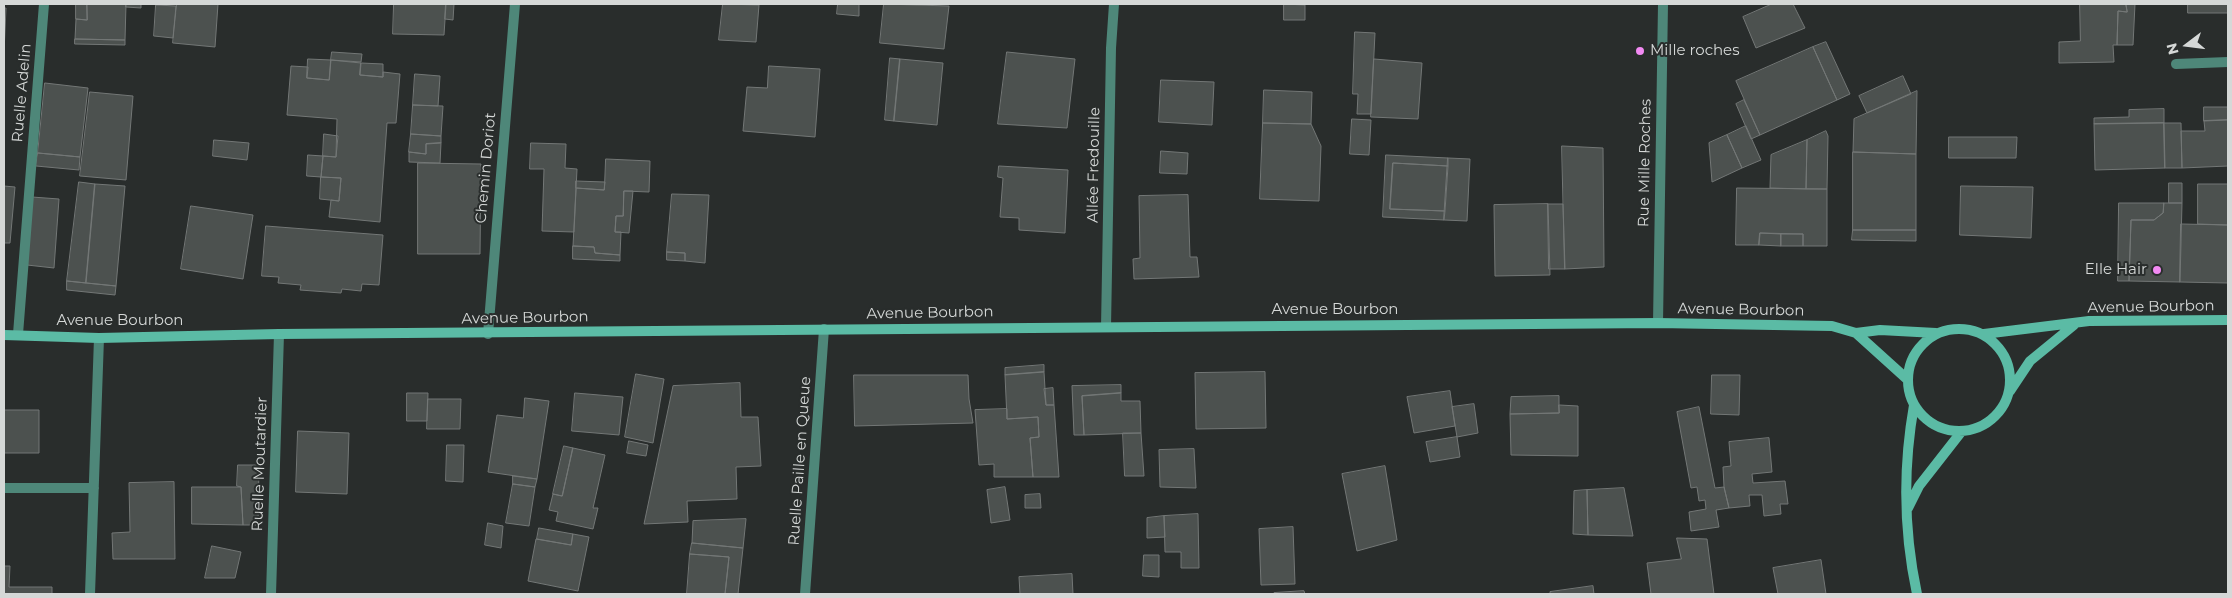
<!DOCTYPE html>
<html>
<head>
<meta charset="utf-8">
<style>
	body { margin:0 }
	#map { position:relative; width:2232px; height:598px; overflow:hidden; background:#292d2c; font-family:Montserrat,sans-serif }
	canvas { display:block }
	.frame { position:absolute; inset:0; border:5px solid #d5d8d7; pointer-events:none }
	.north { position:absolute; left:2162px; top:20px; width:50px; height:50px; -webkit-text-stroke:4px #292d2c; paint-order:stroke; rotate:255deg; font-size:14px; font-weight:700; line-height:20px; text-align:center; color:#d5d8d7 }
	.north::after { content:''; display:block; margin:auto; width:18px; height:22px; background:#d5d8d7; clip-path:polygon(50% 0,100% 100%,50% 72%,0 100%) }
</style>
</head>
<body>
<div id="map">
<canvas width="2232" height="598"></canvas>
<div class="frame"></div>
<div class="north">N</div>
</div>
<script>
const ctx = document.querySelector('canvas').getContext('2d');
ctx.lineJoin = 'round';
function fill(path, color) {
  ctx.fillStyle = color;
  ctx.fill(path, 'evenodd');
}
function strokePath(path, color, width, dash) {
  ctx.strokeStyle = color;
  ctx.lineWidth = width;
  ctx.lineCap = dash ? 'butt' : 'round';
  ctx.setLineDash(dash || []);
  ctx.stroke(path);
}
function drawText(font, color, halo, rows, align = 'center') {
  ctx.font = font + ' Montserrat,sans-serif';
  ctx.lineWidth = 4;
  ctx.setLineDash([]);
  ctx.textBaseline = 'middle';
  ctx.strokeStyle = halo;
  ctx.fillStyle = color;
  for (const [text, x, y, turn = 0] of rows) {
    ctx.save();
    ctx.translate(x, y);
    ctx.rotate((+turn || 0) * Math.PI / 180);
    ctx.textAlign = isNaN(turn) ? turn : align;
    if (halo) ctx.strokeText(text, 0, 0);
    ctx.fillText(text, 0, 0);
    ctx.restore();
  }
}
const building = new Path2D(`
	M76,4H87V20L76,19Z
	M87,4H126L125,40L75,39L76,19L87,20Z
	M126,4H141V8L126,7Z
	M177,4H218L215,47L173,43Z
	M394,4H446L444,35L393,34Z
	M446,4H454L453,20L445,19Z
	M723,4L759,5L756,42L719,40Z
	M838,4H859V16L837,14Z
	M884,4L949,6L944,49L880,43Z
	M1284,4L1305,5V20H1284Z
	M1772,4H1793L1805,28L1756,48L1743,17Z
	M2080,4H2126L2127,12L2118,11L2117,45H2113L2114,62L2059,63V42L2080,41Z
	M2126,4H2135L2133,45H2117L2118,11L2127,12Z
	M2188,4H2228V13H2188Z
	M156,5L176,6L173,38L154,36Z
	M4,8H6L4,53Z
	M1355,32L1375,33L1371,114H1357L1358,94H1353Z
	M75,39L125,40V45L75,44Z
	M1826,42L1850,94L1837,100L1813,47Z
	M1813,47L1837,100L1760,135L1736,81Z
	M332,52L362,54L361,62L331,60Z
	M1007,52L1075,59L1067,128L998,124Z
	M890,58L900,59L894,121L885,120Z
	M308,59L331,60L329,80L307,78Z
	M900,59L943,63L937,125L894,121Z
	M1374,59L1422,63L1418,119L1371,117Z
	M331,60L361,63L360,75L383,77V72L400,74L396,123H387L380,222L329,217L331,200L339,201L341,178L321,177L323,156L336,157L337,119L287,115L291,66L308,67L307,78L329,80Z
	M361,63L383,64V77L360,75Z
	M769,66L820,69L815,137L743,131L747,87L767,88Z
	M415,74L440,76L438,106L413,105Z
	M1903,76L1911,94L1867,113L1859,96Z
	M1161,80L1214,82L1212,125L1159,122Z
	M45,83L88,88L80,157L38,153Z
	M1264,90L1312,92L1311,124L1263,123Z
	M1917,91L1916,154L1853,152L1854,119Z
	M90,92L133,96L126,180L80,176Z
	M1744,100L1760,135L1751,139L1736,104Z
	M413,105L443,106L441,136L411,134Z
	M2204,107H2228V120L2204,121Z
	M2164,109V123L2094,124V118L2129,117V110Z
	M1352,119L1371,120L1369,155L1350,154Z
	M2228,120V166L2182,168L2181,131H2205L2204,121Z
	M1263,123L1311,124L1321,146L1319,201L1260,199Z
	M2164,123H2181L2182,168H2165Z
	M2164,123L2165,168L2095,170L2094,124Z
	M1746,126L1761,160L1742,168L1727,135Z
	M1826,131L1828,136L1827,189H1806L1807,140Z
	M324,134L338,136L336,157L323,156Z
	M411,134L441,136V143L426,144V154L409,152Z
	M1727,135L1742,168L1712,182L1709,143Z
	M1949,137H2017L2016,158H1949Z
	M214,140L249,143L247,160L213,156Z
	M1807,140L1806,189L1770,188L1771,155Z
	M441,143L440,163L409,162V152L426,154V144Z
	M531,143L566,144L565,168L577,169L574,232L542,231L544,169H530Z
	M1562,146L1603,148L1604,267L1565,269Z
	M1161,151L1188,153L1187,174L1160,173Z
	M1853,152L1916,154V230H1853Z
	M38,153L80,157L79,170L36,166Z
	M308,155L323,156L321,177L307,176Z
	M1386,155L1448,158V166L1393,163L1390,209L1445,211L1444,220L1383,217Z
	M1448,158L1470,159L1467,221L1444,220Z
	M606,159L650,161L649,192L624,191L623,216H616L615,232H621L620,255L595,253L594,247L573,246L576,188L604,190Z
	M418,163L481,164L480,254H418Z
	M1393,163L1448,166L1445,211L1390,209Z
	M999,166L1068,170L1065,233L1019,230V218L1000,217L1003,178L998,177Z
	M321,177L341,178L339,201L320,199Z
	M576,181L605,182L604,190L576,188Z
	M79,182L95,184L86,283L67,281Z
	M2169,183H2182V203H2169Z
	M95,184L125,186L116,286L86,283Z
	M2198,184H2228V225L2198,224Z
	M4,186L15,187L10,243H4Z
	M1961,186L2033,187L2031,238L1960,235Z
	M1737,188L1827,189V246H1803V234L1760,233L1759,245H1736Z
	M624,191H633L629,233L615,232L616,216H623Z
	M672,194L709,195L705,263L685,261V253L667,252Z
	M1188,195L1190,257H1197L1199,277L1134,279L1133,259L1140,258L1139,196Z
	M32,197L59,199L54,268L27,265Z
	M2119,203H2164L2163,213L2154,220H2131L2129,281H2118Z
	M2164,203H2182L2180,282L2129,281L2131,220H2154L2163,213Z
	M1548,204L1550,275L1495,276L1494,205Z
	M1548,204H1563L1565,269H1549Z
	M191,206L253,215L243,279L181,269Z
	M2181,224L2228,225V283L2180,282Z
	M266,226L383,235L379,285L362,284L361,291L342,289L341,293L300,290L301,285L278,283L279,277L262,276Z
	M1853,230H1916V241L1852,240Z
	M1760,233L1781,234V246L1759,245Z
	M1781,234H1803V246H1781Z
	M573,246L594,247L595,253L620,255V261L573,259Z
	M667,252L685,253V261L667,260Z
	M67,281L116,286L115,295L67,290Z
	M1044,365V372L1005,375V368Z
	M1044,372L1046,405H1054L1059,477H1033L1030,438L1039,437L1038,417L1007,419L1005,375Z
	M1265,372L1266,428L1196,429L1195,373Z
	M636,374L664,379L653,443L625,437Z
	M854,375H968L969,399L973,423L855,426Z
	M1712,375H1740L1739,415L1711,414Z
	M740,383L741,417H758L761,466L736,467L737,499L687,501L688,522L644,524L673,386Z
	M1121,385V393L1082,396L1084,435H1074L1072,386Z
	M1053,388L1054,405H1046L1044,389Z
	M1450,391L1455,426L1414,433L1407,397Z
	M407,393H428L427,421H407Z
	M575,393L623,397L619,435L572,431Z
	M1121,393V401H1140L1141,433L1084,435L1082,396Z
	M1559,396V413L1510,414L1511,397Z
	M525,398L549,401L537,479L488,472L497,415L523,418Z
	M428,399H461L460,429H427Z
	M1474,404L1478,433L1457,437L1452,407Z
	M1559,405L1578,406V456L1511,455L1510,414L1559,413Z
	M1699,407L1715,488L1724,487L1729,508L1716,510L1719,527L1691,531L1689,512L1706,509L1705,500L1699,501L1697,487L1691,488L1677,412Z
	M1007,409V419L1038,417L1039,437L1030,438L1033,477H994V464L979,465L975,410Z
	M4,410H39V453H4Z
	M298,431L349,433L347,494L296,492Z
	M1123,433H1141L1144,476H1125Z
	M1457,437L1460,457L1430,462L1426,442Z
	M1769,438L1772,472L1752,474L1753,483L1785,481L1788,504H1780L1781,514L1764,516L1762,495H1749L1750,506L1729,508L1724,487L1723,467L1731,466L1729,442Z
	M629,441L648,445L646,456L627,453Z
	M447,445H464L463,482L446,481Z
	M564,446L573,448L562,496L553,494Z
	M573,448L605,455L593,508H598L593,529L556,521L558,512L549,510L553,494L562,496Z
	M1194,449L1196,488L1160,487L1159,450Z
	M238,465H259L258,525H243L241,487L237,486Z
	M1385,466L1397,540L1357,551L1342,474Z
	M513,476L537,479L535,487L513,484Z
	M174,482L175,559H113L112,533L130,532L129,483Z
	M513,484L535,487L529,526L506,523Z
	M192,487H241L243,525L192,524Z
	M1005,487L1010,520L991,523L987,490Z
	M1624,488L1633,536L1588,535L1587,490Z
	M1587,490L1588,535L1573,534L1574,491Z
	M1040,494L1041,508H1025V495Z
	M1198,514L1199,568H1181V552H1165L1164,516Z
	M1164,516L1165,537L1147,538V518Z
	M746,519L743,548L692,543L693,521Z
	M488,523L503,526L501,548L485,545Z
	M1293,527L1295,584L1261,585L1259,529Z
	M539,528L573,534L571,545L537,539Z
	M573,534L589,537L578,591L528,581L536,539L571,545Z
	M1677,538L1707,539L1714,594H1651L1647,563L1681,559Z
	M692,543L743,548L738,594H725L729,557L690,554Z
	M212,546L241,552L235,578H205Z
	M690,554L729,557L725,594H687Z
	M1144,555H1159V577L1143,576Z
	M1821,560L1826,594H1778L1773,568Z
	M4,566H10L9,587H52V594H4Z
	M1072,574L1073,594H1020L1019,577Z
	M1593,586L1594,594H1550V592Z
	M1304,591L1305,594H1274V593Z`);
fill(building, '#4c514f');
strokePath(building, '#737776', 1);
strokePath(new Path2D(`
	M2176,64L2228,62
	M18,334L44,4
	M4,488H94
	M90,594L99,338`), '#4e8779', 10);
strokePath(new Path2D(`
	M1658,323L1663,4
	M1106,327L1111,48L1114,4
	M488,334L515,4
	M271,594L279,334
	M805,594L824,329`), '#4e8779', 10);
strokePath(new Path2D(`
	M1908 380a51 51 0 1 1 102 0a51 51 0 1 1-102 0Z
	M1856,333L1908,380
	M1984,334L2089,321L2228,320
	M4,335L99,338L279,334L1658,323L1832,326L1856,333L1880,330L1936,333
	M2010,391L2030,361L2074,325
	M1914,405C1903,467 1904,533 1917,594
	M1908,508L1919,486L1962,431`), '#5bbba5', 10);
for (const [x, y, r, color] of [
	[1640,51,5,"#f28af3"],
	[2157,270,5,"#f28af3"]
]) {
  const dot = new Path2D();
  dot.arc(x, y, r, 0, 2 * Math.PI);
  ctx.fillStyle = color;
  ctx.fill(dot);
  strokePath(dot, '#292d2c', 2);
}
drawText('15px', '#d5d8d7', '#292d2c', [
	["Mille roches",1650,51],
	["Elle Hair",2147,270,"right"]
], 'left');
drawText('15px', '#d5d8d7', '#292d2c', [
	["Ruelle Adelin",22,93,-85],
	["Rue Mille Roches",1645,163,-89],
	["Allée Fredouille",1094,165,-89],
	["Chemin Doriot",486,168,-85],
	["Avenue Bourbon",2151,307,-1],
	["Avenue Bourbon",1335,310],
	["Avenue Bourbon",1741,310,1],
	["Avenue Bourbon",930,313,-1],
	["Avenue Bourbon",525,318,-1],
	["Avenue Bourbon",120,321],
	["Ruelle Paille en Queue",800,461,-86],
	["Ruelle Moutardier",260,464,-88]
]);
</script>
</body>
</html>
